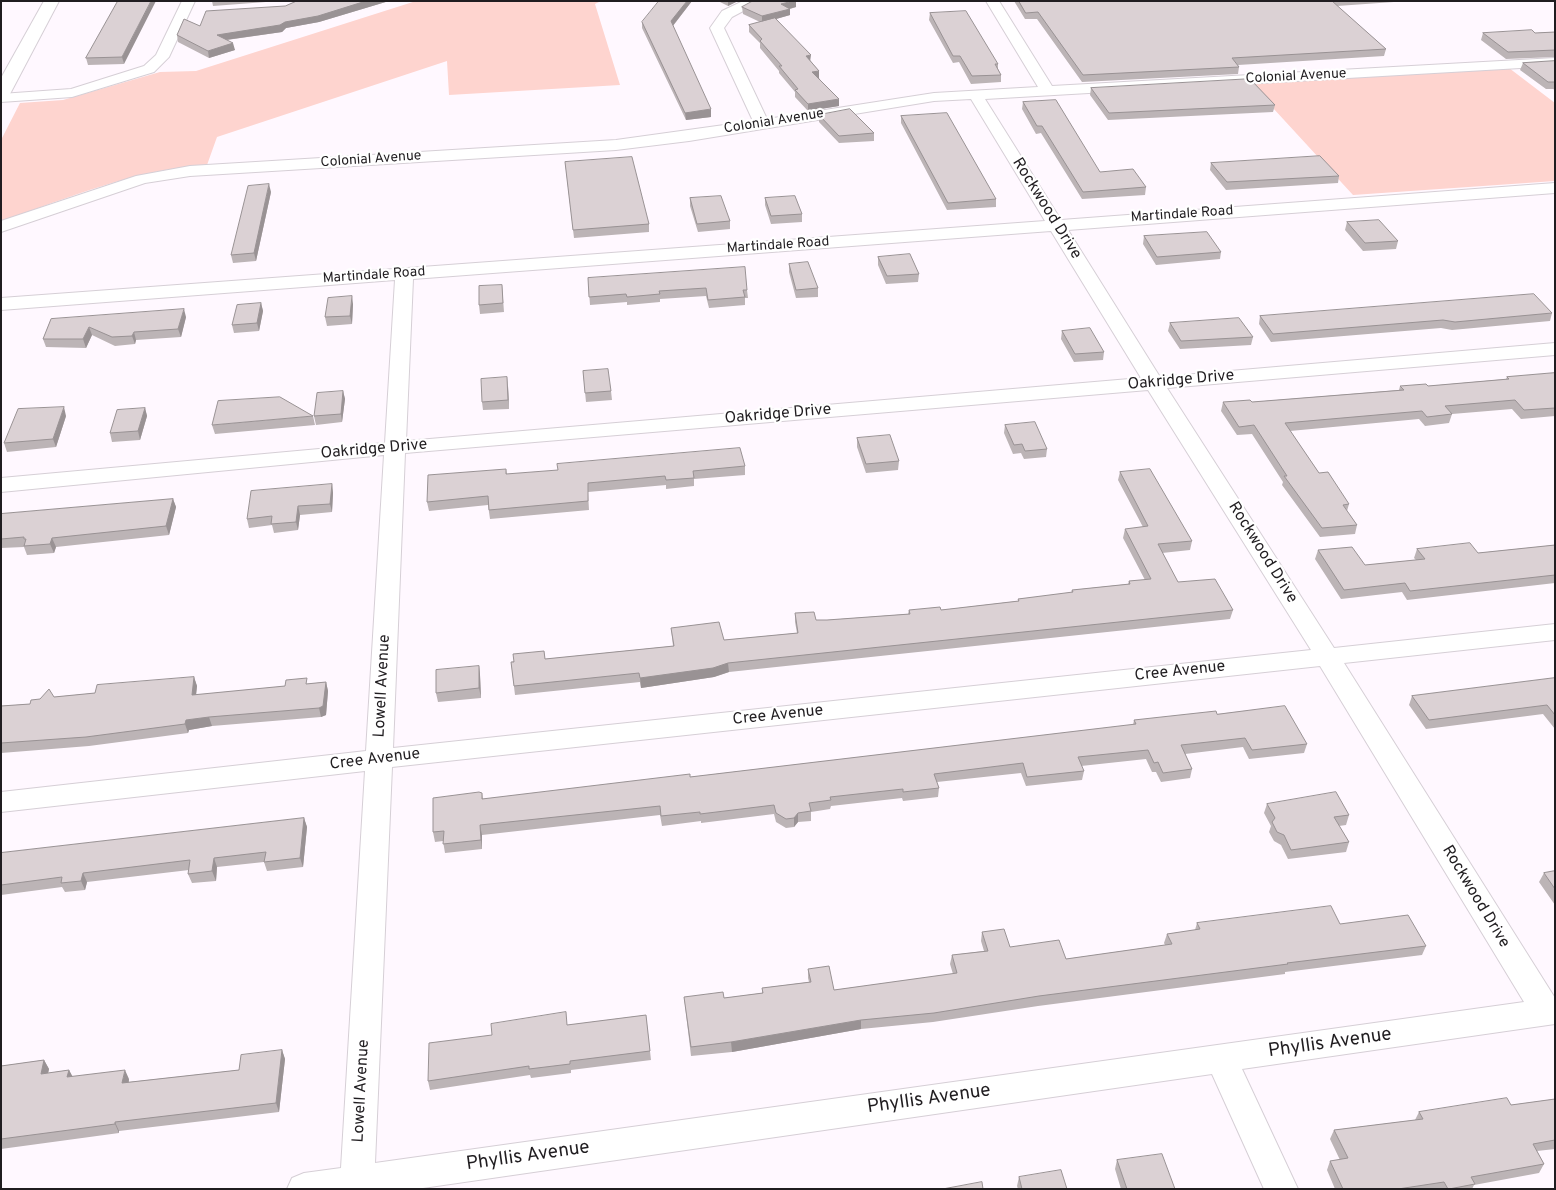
<!DOCTYPE html>
<html>
<head>
<meta charset="utf-8">
<style>
	body { margin:0 }
	#map { position:relative; width:1556px; height:1190px; overflow:hidden; background:#fff8ff; font-family:Overpass,sans-serif }
	canvas { display:block }
	.frame { position:absolute; inset:0; border:2px solid #201d20; pointer-events:none }
</style>
</head>
<body>
<div id="map">
<canvas width="1556" height="1190"></canvas>
<div class="frame"></div>
</div>
<script>
const ctx = document.querySelector('canvas').getContext('2d');
ctx.lineJoin = 'round';
function fill(path, color) {
  ctx.fillStyle = color;
  ctx.fill(path, 'evenodd');
}
function strokePath(path, color, width, dash) {
  ctx.strokeStyle = color;
  ctx.lineWidth = width;
  ctx.lineCap = dash ? 'butt' : 'round';
  ctx.setLineDash(dash || []);
  ctx.stroke(path);
}
function drawText(font, color, halo, rows, align = 'center') {
  ctx.font = font + ' Overpass,sans-serif';
  ctx.lineWidth = 4.5;
  ctx.setLineDash([]);
  ctx.textBaseline = 'middle';
  ctx.strokeStyle = halo;
  ctx.fillStyle = color;
  for (const [text, x, y, turn = 0] of rows) {
    ctx.save();
    ctx.translate(x, y);
    ctx.rotate((+turn || 0) * Math.PI / 180);
    ctx.textAlign = isNaN(turn) ? turn : align;
    if (halo) ctx.strokeText(text, 0, 0);
    ctx.fillText(text, 0, 0);
    ctx.restore();
  }
}
fill(new Path2D(`
	M416,1H601L595,4L620,85L449,95L447,61L217,137L207,165C135,169 69,198 1,221V140L20,103L63,100L160,72L196,71Z
	M1509,68L1555,103V181L1353,195L1250,83Z`), '#fed4cf');
const minor = new Path2D(`
	M182,1H195L169,57L154,72L72,97L1,102V94L71,89L144,66L156,55Z
	M743,1H762L732,17L724,28L767,119L934,93L1038,87L986,1H999L1052,86L1555,58V66L985,99L1061,220L1555,183V193L1068,230L1160,377L1555,343V355L1167,388L1334,648L1555,624V640L1344,663L1555,998V1024L1242,1069L1298,1189H1264L1212,1074L416,1189H287L292,1178L304,1173L341,1168L365,771L1,812V792L366,751L384,455L1,492V478L385,443L395,280L1,310V298L1045,221L971,99L934,101L689,141L616,150L190,176L145,183L1,232V221L136,176L190,166L616,140L753,121L710,28L722,11ZM1051,231L1141,378L406,441L413,279ZM1148,390L1311,650L393,748L405,453ZM1320,666L1524,1002L375,1163L392,767Z`);
const tertiary = new Path2D(`
	M44,1H59L10,94L7,98L1,99V78Z`);
strokePath(minor, '#d6cfd6', 2);
strokePath(tertiary, '#d6cfd6', 2);
fill(minor, '#fff');
fill(tertiary, '#fff');
fill(new Path2D(`
	M118,1L124,64L88,65L86,58Z
	M212,1H279L213,6Z
	M297,1H389L319,22L286,28L282,32L227,40L235,50L209,58L178,42L177,35L200,26L285,6Z
	M692,1L673,26L711,117L686,120L642,28V22Z
	M718,1H738L728,6Z
	M1014,1H1408L1337,6L1386,49L1384,56L1238,65L1239,67L1238,74L1082,82L1037,19H1025Z
	M742,7H796L790,9V15L776,19L819,71V78L839,106L808,111L795,97V92L779,73V71L760,48V43L749,32V25L760,22L743,14Z
	M930,13L998,64V69L1001,75V82L971,84L959,62L953,63L929,20Z
	M1555,32V57L1506,59L1481,40L1483,33H1535Z
	M1555,61V90L1553,89H1546L1520,70L1523,63Z
	M1091,88L1275,105L1273,112L1108,120L1090,95Z
	M1023,102L1100,172L1146,187L1145,195L1082,199L1041,133L1036,134L1022,109Z
	M819,115L874,133V141L839,143L819,122Z
	M901,116L996,199V207L947,210L901,123Z
	M565,162L649,224V232L574,238Z
	M1211,163L1339,176L1338,183L1226,190L1210,170Z
	M271,192L256,261L233,263L231,255Z
	M690,198L730,221V229L698,232L690,206Z
	M765,198L802,214V222L771,224L765,205Z
	M1347,222L1398,241L1396,249L1363,251L1345,230Z
	M1144,236L1221,252L1220,259L1156,265L1143,244Z
	M878,257L919,274L918,282L886,284L878,265Z
	M789,264L818,288V297L796,298L789,272Z
	M588,278L747,290L748,298H745V305L709,308L706,296L660,299V302L627,305V302L590,305Z
	M502,285L504,312L480,314L479,305Z
	M261,303L263,311L259,331L234,333L232,325Z
	M353,304L352,324L327,326L325,317Z
	M1552,313L1550,321L1452,330L1441,328L1271,342L1259,324L1260,316Z
	M186,317L181,337L136,340L135,344L115,346L92,335L86,348L46,347L43,339L51,319Z
	M1170,323L1253,337L1251,345L1180,349L1168,331Z
	M1062,331L1104,352L1103,360L1074,362L1061,339Z
	M583,371L611,391L612,400L586,402Z
	M1555,373V416L1521,419L1512,409L1452,414L1449,423L1425,426L1419,419L1290,431L1319,473L1349,504L1347,511L1357,525L1355,534L1320,537L1282,485L1283,482L1252,434L1237,435L1221,411L1223,402H1252L1399,390L1400,386H1428L1506,379L1507,377Z
	M508,386L509,409L483,410L482,402Z
	M343,391L345,399L342,422L316,425L314,416Z
	M145,408L147,416L140,440L112,442L110,433Z
	M66,416L56,447L7,452L4,443Z
	M313,416L315,425L215,434L212,425Z
	M1005,425L1047,449L1046,457L1024,459L1021,453L1013,454L1004,433Z
	M857,438L899,461L898,470L866,473L857,447Z
	M745,466V475L694,479V486L666,489V485L588,492L589,510L490,519L488,505L429,511L427,502L506,469L507,474Z
	M1120,472L1192,541L1190,550L1162,553L1178,582L1233,610L1230,619L729,672L714,677L641,688L640,682L515,695L511,662L544,651L545,659L673,646L671,628L724,640L797,633L795,622V613L816,620H827L908,614L909,610H941L1018,601V599L1071,593L1072,590L1128,584L1129,581L1145,580L1123,538L1125,529L1143,527L1118,480Z
	M332,484L333,493L332,512L300,515L298,530L274,533L272,525L249,528L247,519Z
	M173,499L176,507L169,535L56,547L54,553L27,555L24,547L1,548V514Z
	M1555,545V583L1407,600L1402,592L1341,599L1315,559L1318,550L1365,565L1416,560L1414,558L1417,549L1478,553Z
	M479,666L480,675L481,698L438,702L436,693Z
	M194,677L197,686L196,695L326,682L328,691L326,715L321,717L212,726L189,730L188,733L89,746L1,753V706L30,704L54,697L95,693Z
	M1555,678V729L1543,714L1426,729L1409,705L1412,696Z
	M1217,714L1307,744L1304,753L1249,759L1243,747L1185,754L1192,769L1190,778L1161,782L1156,772H1152L1146,759L1081,766L1084,771L1082,780L1026,786L1021,773L937,782L939,788L938,797L903,801L902,798L831,806L830,809L811,812V821L798,822L794,827L786,828L776,822L774,814L701,823V821L662,826L660,815L482,835V849L445,853L443,841L435,842L433,832L482,793L483,799L690,777L1133,725L1134,720Z
	M1267,804L1349,815L1346,825L1339,826L1349,842L1346,852L1288,859L1281,845L1274,841L1269,832L1271,826L1264,813Z
	M304,818L307,827L303,867L267,871L264,862L217,867L216,881L192,883L188,874L189,870L87,882L85,890L65,892L62,887L1,895V853Z
	M1555,871V905L1539,882L1544,873Z
	M1197,923L1340,924L1426,946L1422,955L1285,972V974L1038,1006L933,1022L861,1029L732,1052L691,1056L684,997L724,998L762,993V988L809,982L808,978V969L834,990L953,974L950,964L952,955L984,951L981,941L982,932L1010,947L1066,959L1165,945L1164,943L1167,934L1195,930Z
	M646,1015L651,1060L571,1070V1073L531,1078L530,1075L430,1090L428,1081L568,1025Z
	M282,1050L285,1059L279,1112L119,1131V1133L1,1149V1066L44,1060L49,1069L48,1073L69,1070L72,1077L129,1079V1082L239,1070Z
	M1555,1099V1149L1537,1151L1544,1164L1539,1173L1474,1185L1472,1189H1335L1327,1170L1330,1161L1340,1160L1330,1139L1334,1130L1415,1120L1419,1112L1511,1105Z
	M1117,1160L1175,1189H1121L1115,1169Z
	M1019,1177L1067,1189H1018L1017,1186Z`), '#bcb4b6');
fill(new Path2D(`
	M151,1H156L124,64L122,57Z
	M366,1H389L319,22L286,28L282,32L218,41L217,35L285,22Z
	M687,1H692L671,28V21Z
	M728,1H738L728,6Z
	M793,1H796V7L781,11V4Z
	M790,9V15L762,23V16Z
	M233,43L235,50L209,58L208,51Z
	M811,55L810,62L806,56Z
	M819,71V78L812,79V72Z
	M839,99V106L808,111V104Z
	M711,109V117L686,120L685,113Z
	M269,184L271,192L256,261L254,253Z
	M352,296L353,304L352,324L350,316Z
	M261,303L263,311L259,331L257,323Z
	M184,309L186,317L181,337L178,329Z
	M89,327L92,335L86,348L83,339Z
	M134,332L136,340L135,344L132,336Z
	M507,377L508,386L509,409L508,400Z
	M343,391L345,399L342,422L341,414Z
	M64,407L66,416L56,447L53,439Z
	M145,408L147,416L140,440L138,431Z
	M332,484L333,493L332,512L330,504Z
	M173,499L176,507L169,535L166,526Z
	M298,506L300,515L298,530L296,522Z
	M52,538L56,547L54,553L50,544Z
	M728,663L729,672L714,677L641,688L640,678Z
	M479,666L480,675L481,698L479,688Z
	M194,677L197,686L195,704L192,695Z
	M326,682L328,691L326,715L321,717L319,708Z
	M209,717L212,726L189,730L188,733L185,724L186,720Z
	M798,813V822L794,827V818Z
	M304,818L307,827L303,867L300,858Z
	M480,825L482,835V849L481,840Z
	M214,858L217,867L216,881L212,871Z
	M83,873L87,882L85,890L81,881Z
	M861,1020V1029L732,1052L731,1042Z
	M282,1050L285,1059L279,1112L276,1103Z
	M44,1060L49,1069L46,1083L41,1074Z
	M69,1070L74,1079L67,1077Z
	M125,1070L129,1079L127,1092L122,1083Z
	M115,1122L119,1131V1133L115,1124Z`), '#999294');
const building = new Path2D(`
	M118,1H151L122,57L86,58Z
	M297,1H366L318,16L285,22L280,25L217,35L233,43L208,51L177,35L184,19L200,26L206,11L285,6Z
	M659,1H687L671,21L711,109L685,113L642,22Z
	M753,1H793L781,4L790,9L762,16L742,7Z
	M1019,1H1332L1386,49L1232,58L1239,67L1083,75L1038,12L1026,13Z
	M966,11L998,64H995L1001,75L972,76L960,56H953L930,13Z
	M775,18L811,55L806,56L819,71L812,72L839,99L808,104L795,90L798,89L779,66H782L760,41L762,39L749,25Z
	M1532,30L1535,33L1555,32V50L1508,52L1483,33Z
	M1555,61V82H1548L1523,63Z
	M1250,79L1275,105L1109,113L1091,88Z
	M1056,100L1100,172L1133,169L1146,187L1083,192L1042,126H1037L1023,102Z
	M850,109L874,133L839,136L819,115Z
	M947,113L996,199L948,203L901,116Z
	M1320,156L1339,176L1227,182L1211,163Z
	M632,157L649,224L573,230L565,162Z
	M269,184L254,253L231,255L248,186Z
	M721,196L730,221L697,224L690,198Z
	M795,196L802,214L771,216L765,198Z
	M1379,220L1398,241L1365,243L1347,222Z
	M1207,232L1221,252L1157,257L1144,236Z
	M910,254L919,274L887,276L878,257Z
	M808,262L818,288L796,290L789,264Z
	M745,267L747,290H743L745,297L708,300L706,288L659,291L660,294L627,297L626,294L589,297L588,278Z
	M502,285L503,303L479,305V286Z
	M1534,294L1552,313L1455,322L1443,320L1273,334L1260,316Z
	M352,296L350,316L325,317L328,298Z
	M261,303L257,323L232,325L237,305Z
	M184,309L178,329L134,332L132,336L112,337L89,327L83,339H43L51,319Z
	M1239,318L1253,337L1181,341L1170,323Z
	M1090,328L1104,352L1075,354L1062,331Z
	M608,369L611,391L585,393L583,371Z
	M1555,373V408L1524,410L1515,400L1445,406L1452,414L1427,417L1422,411L1285,423L1319,473L1328,472L1349,504L1343,505L1357,525L1322,528L1284,476H1287L1254,425L1239,427L1223,402L1250,400L1252,402L1404,390L1400,386L1426,384L1428,386L1509,379L1507,377Z
	M507,377L508,400L482,402L481,379Z
	M343,391L341,414L314,416L317,393Z
	M280,397L313,416L212,425L218,401Z
	M64,407L53,439L4,443L18,409Z
	M145,408L138,431L110,433L117,410Z
	M1035,422L1047,449L1025,451L1022,444L1014,445L1005,425Z
	M890,435L899,461L866,464L857,438Z
	M740,448L745,466L693,471L694,478L666,480L665,476L588,483V501L489,510L488,496L427,502L428,475L506,469V474L558,470L557,464Z
	M1150,469L1192,541L1158,544L1178,582L1215,579L1233,610L728,663L713,668L640,678L639,673L514,686L511,662H514L513,654L544,651L545,659L674,646L671,628L719,622L724,640L798,633L795,613L814,612L816,620H827L910,614L909,610L940,607L941,610L1019,601L1018,599L1073,592L1072,590L1130,584L1129,581L1151,579L1125,529L1148,526L1120,472Z
	M332,484L330,504L298,506L296,522L271,524L272,516L247,519L251,491Z
	M173,499L166,526L52,538L50,544L24,546L26,539H24V537L1,539V514Z
	M1470,543L1478,553L1555,545V575L1410,591L1405,583L1344,590L1318,550L1352,547L1365,565L1425,559L1417,549Z
	M479,666V688L436,693V670Z
	M194,677L192,695L285,686L286,680L307,678L306,684L326,682L323,706L319,708L209,717L186,720L185,724L86,737L1,743V706L30,704L31,700L40,699L49,689L54,697L95,693L97,685Z
	M1555,678V715L1547,705L1429,720L1412,696Z
	M1285,706L1307,744L1252,750L1245,738L1181,745L1192,769L1163,773L1158,762L1154,763L1148,750L1078,757L1084,771L1027,777L1023,763L934,774L939,788L903,792V789L830,797L831,800L809,803L811,811L798,813L794,818L786,819L776,813L774,805L700,814V812L661,816L660,806L480,825L481,840L443,844L444,831L433,832V798L479,792L482,793V799L690,774V777L1136,724L1134,720L1216,711L1217,714Z
	M1336,792L1349,815L1334,817L1349,842L1291,850L1284,835L1277,832L1272,822L1275,818L1267,804Z
	M304,818L300,858L264,862L266,852L214,858L212,871L188,874L190,860L83,873L81,881L61,883L62,877L1,885V853Z
	M1555,871V889L1544,873Z
	M1331,906L1340,924L1408,915L1426,946L1287,963L1288,964L1039,996L934,1013L861,1020L731,1042L691,1047L684,997L723,992L724,998L763,993L762,988L811,982L808,969L829,966L834,990L957,973L952,955L988,951L982,932L1004,929L1010,947L1059,940L1066,959L1172,944L1167,934L1200,929L1197,923Z
	M566,1012L567,1025L646,1015L650,1051L570,1061V1064L529,1069V1066L428,1081L429,1043L492,1035L491,1024Z
	M282,1050L276,1103L115,1122V1124L1,1139V1066L44,1060L41,1074L69,1070L67,1077L125,1070L122,1083L239,1070L241,1055Z
	M1507,1098L1511,1105L1555,1099V1140L1533,1144L1544,1164L1471,1177L1475,1184L1449,1189H1448L1444,1182L1398,1189H1343L1330,1161L1348,1158L1334,1130L1423,1119L1419,1112Z
	M1162,1154L1175,1189H1127L1117,1160Z
	M1061,1170L1067,1189H1022L1019,1177Z
	M982,1182L983,1189H943Z`);
fill(building, '#dbd1d4');
strokePath(building, '#999294', 1);
drawText('14px', '#201d20', '#fff', [
	["Colonial Avenue",1296,77,-3],
	["Colonial Avenue",774,122,-9],
	["Colonial Avenue",371,160,-4],
	["Martindale Road",1182,215,-4],
	["Martindale Road",778,246,-4],
	["Martindale Road",374,276,-4]
]);
drawText('16px', '#201d20', '#fff', [
	["Rockwood Drive",1046,209,58],
	["Oakridge Drive",1181,381,-5],
	["Oakridge Drive",778,415,-5],
	["Oakridge Drive",374,450,-5],
	["Rockwood Drive",1262,553,58],
	["Cree Avenue",1180,672,-6],
	["Lowell Avenue",383,686,-87],
	["Cree Avenue",778,716,-6],
	["Cree Avenue",375,760,-7],
	["Rockwood Drive",1475,897,59],
	["Lowell Avenue",362,1091,-87]
]);
drawText('19px', '#201d20', '#fff', [
	["Phyllis Avenue",1330,1044,-8],
	["Phyllis Avenue",929,1100,-8],
	["Phyllis Avenue",528,1157,-8]
]);
</script>
</body>
</html>
